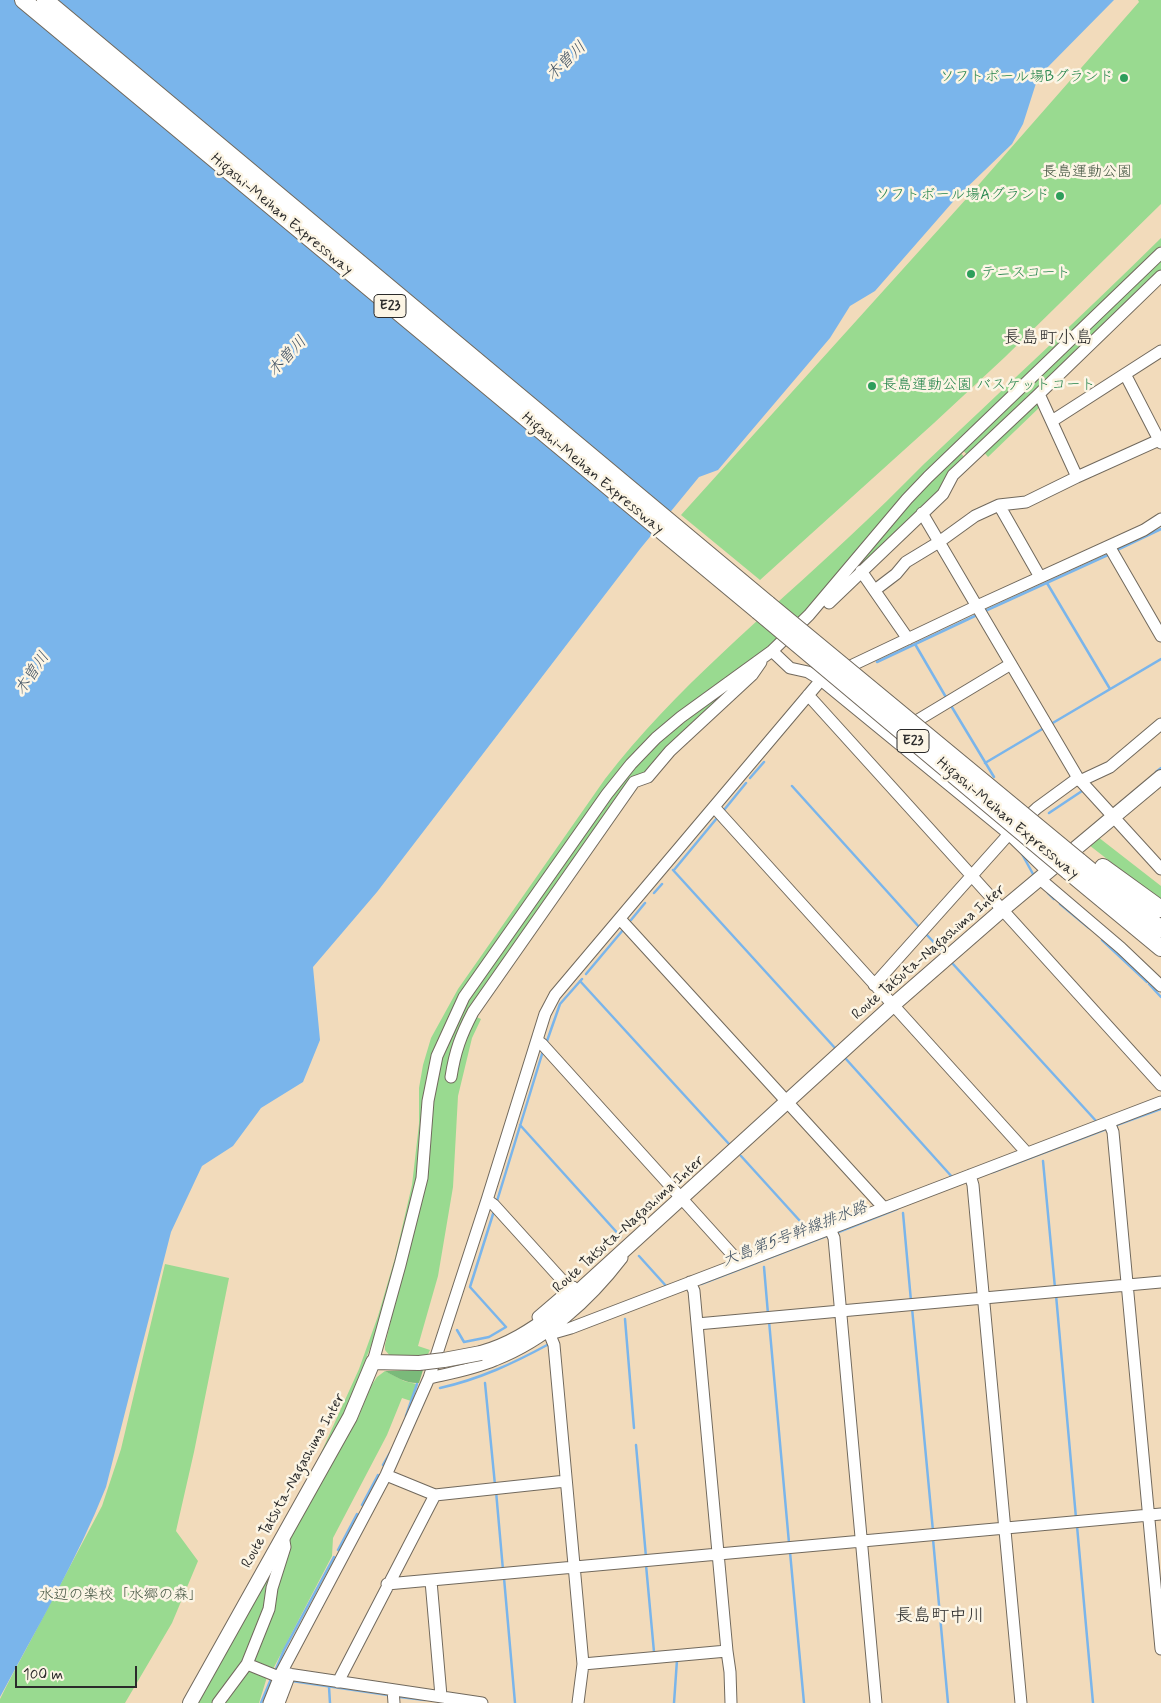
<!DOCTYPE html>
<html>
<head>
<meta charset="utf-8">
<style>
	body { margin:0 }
	#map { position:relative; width:1161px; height:1703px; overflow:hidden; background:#f2dbbb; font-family:Mynerve,sans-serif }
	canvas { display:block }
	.scale { position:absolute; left:15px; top:1666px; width:122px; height:22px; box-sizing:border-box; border:2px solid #2b2b2b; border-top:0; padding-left:6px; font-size:15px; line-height:18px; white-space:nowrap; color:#2b2b2b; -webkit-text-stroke:4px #fcf5e5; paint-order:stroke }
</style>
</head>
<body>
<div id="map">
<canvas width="1161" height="1703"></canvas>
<div class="scale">100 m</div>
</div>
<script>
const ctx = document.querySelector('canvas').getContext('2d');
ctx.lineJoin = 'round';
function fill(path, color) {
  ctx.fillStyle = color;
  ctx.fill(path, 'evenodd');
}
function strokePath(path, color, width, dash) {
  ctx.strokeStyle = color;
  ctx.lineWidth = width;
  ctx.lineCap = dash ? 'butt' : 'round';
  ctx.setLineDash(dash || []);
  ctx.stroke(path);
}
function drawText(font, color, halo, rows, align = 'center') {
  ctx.font = font + ' Mynerve,"Klee One",sans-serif';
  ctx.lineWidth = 5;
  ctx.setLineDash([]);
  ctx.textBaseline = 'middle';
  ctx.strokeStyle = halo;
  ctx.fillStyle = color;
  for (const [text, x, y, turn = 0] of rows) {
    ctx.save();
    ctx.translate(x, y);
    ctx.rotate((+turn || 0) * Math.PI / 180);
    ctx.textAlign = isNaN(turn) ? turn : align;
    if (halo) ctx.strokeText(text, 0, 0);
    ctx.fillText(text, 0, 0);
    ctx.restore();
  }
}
fill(new Path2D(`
	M1138,0H1161V204L1005,357L934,423L760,580L681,515L967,198L1139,2Z
	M1161,238V246L925,472L809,610L766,651L654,735L459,995L434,1052L418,1177L374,1338L343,1418L311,1475L359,1369L378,1316L395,1258L412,1185L419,1124V1088L423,1065L431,1038L458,989L605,779C675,688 765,616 848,538C874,514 899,489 924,464C1003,389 1083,315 1161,238Z
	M1161,258V272L968,456L962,449Z
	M1036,400L1043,404L988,457L983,451Z
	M959,451L966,459L942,492L829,598L909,502Z
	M752,670L647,774L474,1016L481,1019L472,1038L458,1096L453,1187L438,1276L418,1346L430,1350L427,1356L391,1357L385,1350V1345L425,1178L432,1105L441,1057L461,1011L611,797C626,777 641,758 660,742C688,716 721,693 752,670Z
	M1098,837L1161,886V901L1089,845Z
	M165,1264L229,1278L194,1452L176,1531L198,1561L172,1623L125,1703H0V1699L7,1685L102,1506L121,1449Z
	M385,1371L404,1381L416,1384L411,1401L402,1398L387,1435L333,1538L332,1556L272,1671L254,1663L252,1659L290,1535L322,1476L344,1443L358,1418L371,1386L377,1377Z
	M281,1551L267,1607L244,1664L216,1703H197Z
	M248,1669L267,1677L259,1703H222Z`), '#99da90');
fill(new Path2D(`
	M423,1370L419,1383C407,1384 396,1377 385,1371Z`), '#7aba7a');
fill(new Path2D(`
	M0,0H1114L1038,77L1023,124L1012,144L958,196L875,291L850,306L830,338L718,470L699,477L640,549L377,892L313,967L320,1040L303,1082L261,1108L233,1146L202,1166L171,1232L106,1487C77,1560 37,1628 0,1697Z`), '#7ab5eb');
strokePath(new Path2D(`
	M1117,550L1161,529
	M1047,583L1110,689
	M985,611L1110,554
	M915,644L947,699
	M877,662L977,615
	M950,704L994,777
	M1051,724L1161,659
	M985,763L1044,728
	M1156,772L1161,768
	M750,778L764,762
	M792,786L920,928
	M724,810L746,783
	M1049,813L1082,791
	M1022,854L1033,874
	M673,870L835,1048
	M674,870L717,818
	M654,893L662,884
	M1048,893L1054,899
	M1060,904L1089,928
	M631,920L645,903
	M926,934L943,952
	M1102,940L1147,982
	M953,964L1097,1122
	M586,974L623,930
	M580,981L729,1144
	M1149,984L1161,997
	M547,1041L560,1004L582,979
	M846,1059L953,1178
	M520,1125L621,1237
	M1114,1126L1161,1109
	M741,1156L810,1232
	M1043,1161L1055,1288
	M993,1172L1109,1128
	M497,1201L543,1051
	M903,1213L911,1301
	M836,1233L897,1209
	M639,1256L667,1287
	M764,1267L768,1314
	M701,1284L829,1235
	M1056,1295L1076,1518
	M912,1308L933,1531
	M625,1319L634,1428
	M769,1321L789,1543
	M457,1330L464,1342L489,1337L506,1327L470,1287L494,1211
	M485,1383L495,1485
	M440,1388C480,1379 514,1363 549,1344
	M406,1416L417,1384
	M636,1445L646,1557
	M383,1465L390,1453
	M496,1491L503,1570
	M362,1505L378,1475
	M1077,1526L1093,1703
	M933,1539L948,1703
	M338,1550L357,1514
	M790,1552L804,1703
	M646,1565L654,1652
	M504,1578L515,1703
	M276,1669L284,1650L334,1557
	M292,1681L388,1695
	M329,1687L330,1703
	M400,1697L425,1700
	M261,1703L271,1679
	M674,1703L677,1660`), '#7ab5eb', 2.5);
const minor = new Path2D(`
	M1125,374L1159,440
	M1039,394L1161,276
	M1052,421L1161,351
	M999,505L1040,577
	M922,513L1078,778L1161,869
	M1109,546L1161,636
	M861,571L908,639
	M875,590L896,574L906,562L939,542L975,516L999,505L1026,502L1077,477
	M829,603L943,494L953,475L1039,394L1077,477L1159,440L1161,443
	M772,651L790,668L808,672L821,680L1009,834L1048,872
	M808,695L1161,1085
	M908,726L1011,664
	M1080,781L1110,767L1161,724
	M714,807L1027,1153
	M1040,879L1121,948L1161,986
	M620,919L884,1208
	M874,985L1009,834L1037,808L1078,778
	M537,1040L542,1044L740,1263
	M451,1077C455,1051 461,1035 473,1012L634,782L648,777L670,751L752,675L761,662
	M1109,1122L1113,1132L1161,1649
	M970,1175L973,1185L1021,1703
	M487,1200L494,1205L571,1290
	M830,1229L834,1238L876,1703
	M538,1317L573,1287
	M697,1324L1161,1282
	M548,1330L554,1345L583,1664L578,1703
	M550,1334L571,1328L1161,1102
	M373,1362L400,1265L422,1178L428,1101L437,1056L464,997L607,794L631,764L656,738L681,717L772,651L809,615L907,499L928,477L1161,253
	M429,1378C451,1373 474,1369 495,1360C545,1341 590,1300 622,1258
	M386,1475L435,1495L566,1481
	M431,1581L441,1696
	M387,1584L1161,1514
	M727,1651L730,1672L731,1703
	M247,1664L279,1677
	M583,1664L727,1651L694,1291L690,1282
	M281,1673L482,1703
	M338,1682L435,1495
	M393,1690L394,1703
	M218,1703L247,1664L269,1609L272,1588L285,1547L283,1535
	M269,1703L281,1673L386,1475L429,1378L487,1200L545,1014L555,995L821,680L977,606L1144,530L1161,519
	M279,1703L290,1674`);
const major = new Path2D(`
	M481,1353C509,1345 531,1331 555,1313L893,1005L1002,910L1161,777
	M190,1703L350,1417L373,1362L419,1363`);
const highway = new Path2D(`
	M23,0L758,611
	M45,0L768,604
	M1079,861L1161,929
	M1103,867L1161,909
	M1068,871L1161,948`);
strokePath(minor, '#71695d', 13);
strokePath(major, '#71695d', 16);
strokePath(highway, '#71695d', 18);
strokePath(minor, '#fff', 11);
strokePath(major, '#fff', 14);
strokePath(highway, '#fff', 16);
const majorBridge = new Path2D(`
	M419,1363L444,1360L481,1353`);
const highwayBridge = new Path2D(`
	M768,604L1079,861
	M758,611L1068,871`);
strokePath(majorBridge, '#71695d', 16, []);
strokePath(highwayBridge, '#71695d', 18, []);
strokePath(majorBridge, '#fff', 14);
strokePath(highwayBridge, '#fff', 16);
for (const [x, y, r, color] of [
	[1124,78,5,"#2e9e5b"],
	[1060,196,5,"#2e9e5b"],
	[971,274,5,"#2e9e5b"],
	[872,386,5,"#2e9e5b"]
]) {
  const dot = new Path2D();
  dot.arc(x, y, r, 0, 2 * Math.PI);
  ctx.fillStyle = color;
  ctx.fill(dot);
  strokePath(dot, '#fcf5e5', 2);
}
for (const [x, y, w] of [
	[390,306,32],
	[913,741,32]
]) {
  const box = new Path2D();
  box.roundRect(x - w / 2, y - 11.5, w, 23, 4);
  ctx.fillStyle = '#fcf5e5';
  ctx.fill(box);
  strokePath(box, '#2b2b2b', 1);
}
drawText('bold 14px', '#2b2b2b', null, [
	["E23",390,306],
	["E23",913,741]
]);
drawText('15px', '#27864d', '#fcf5e5', [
	["ソフトボール場Bグランド",1114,78],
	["ソフトボール場Aグランド",1050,196],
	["テニスコート",981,274,"left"],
	["長島運動公園 バスケットコート",882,386,"left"]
], 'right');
drawText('15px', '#465744', '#fcf5e5', [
	["長島運動公園",1087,173],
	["水辺の楽校「水郷の森」",121,1596]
]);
drawText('15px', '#2b2b2b', '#fcf5e5', [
	["Higashi-Meihan Expressway",281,215,40],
	["Higashi-Meihan Expressway",592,474,40],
	["Higashi-Meihan Expressway",1007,819,40],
	["Route Tatsuta-Nagashima Inter",929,953,-41],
	["Route Tatsuta-Nagashima Inter",629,1225,-42],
	["Route Tatsuta-Nagashima Inter",294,1481,-61]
]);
drawText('italic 16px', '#435465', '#fcf5e5', [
	["木曽川",567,62,-44],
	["木曽川",288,357,-47],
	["木曽川",33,674,-56],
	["大島第5号幹線排水路",795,1235,-21]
]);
drawText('18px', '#2b2b2b', '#fcf5e5', [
	["長島町小島",1048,339],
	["長島町中川",940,1617]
]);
</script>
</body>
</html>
